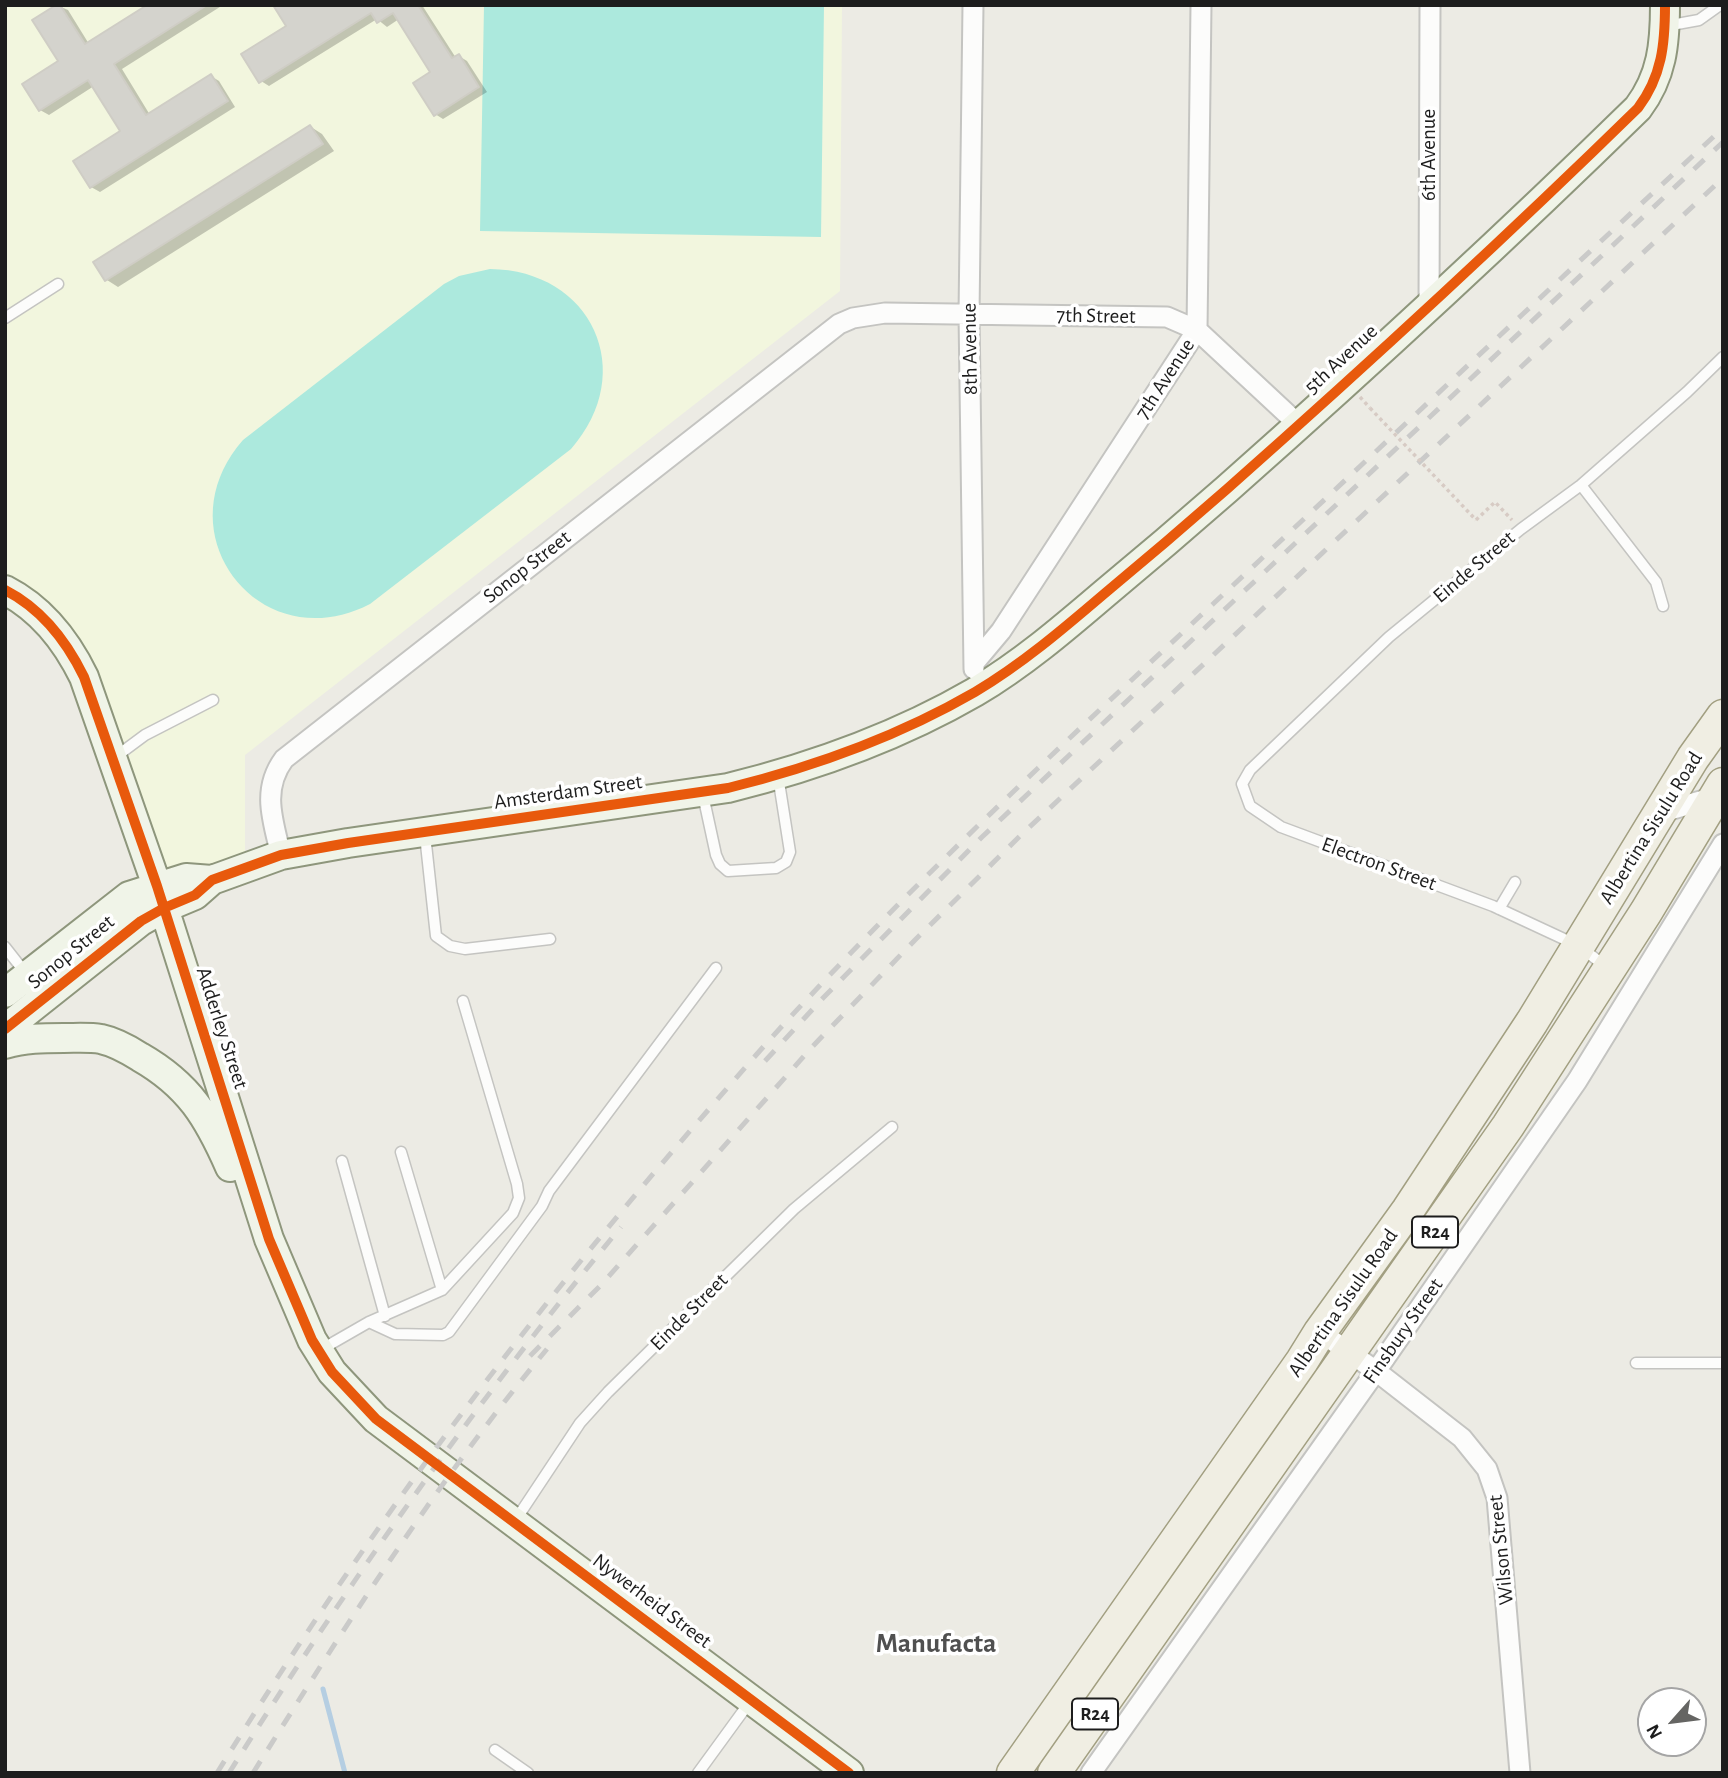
<!DOCTYPE html>
<html>
<head>
<meta charset="utf-8">
<style>
	body { margin:0 }
	#map { position:relative; width:1728px; height:1778px; overflow:hidden; background:#ecebe4; font-family:"Alegreya Sans",sans-serif }
	canvas { display:block }
	.frame { position:absolute; inset:0; border:7px solid #1d1d1d; pointer-events:none }
	.north { position:absolute; left:1637px; top:1687px; width:70px; height:70px; box-sizing:border-box; background:#fff; border:2px solid #a5a5a5; border-radius:50%; rotate:242deg; font-size:19px; font-weight:700; line-height:28px; text-align:center; color:#1d1d1d }
	.north::after { content:''; display:block; margin:auto; width:24px; height:32px; background:#656563; clip-path:polygon(50% 0,100% 100%,50% 72%,0 100%) }
</style>
</head>
<body>
<div id="map">
<canvas width="1728" height="1778"></canvas>
<div class="frame"></div>
<div class="north">N</div>
</div>
<script>
const ctx = document.querySelector('canvas').getContext('2d');
ctx.lineJoin = 'round';
function fill(path, color) {
  ctx.fillStyle = color;
  ctx.fill(path, 'evenodd');
}
function strokePath(path, color, width, dash) {
  ctx.strokeStyle = color;
  ctx.lineWidth = width;
  ctx.lineCap = dash ? 'butt' : 'round';
  ctx.setLineDash(dash || []);
  ctx.stroke(path);
}
function drawText(font, color, halo, rows, align = 'center') {
  ctx.font = font + ' "Alegreya Sans",sans-serif';
  ctx.lineWidth = 7;
  ctx.setLineDash([]);
  ctx.textBaseline = 'middle';
  ctx.strokeStyle = halo;
  ctx.fillStyle = color;
  for (const [text, x, y, turn = 0] of rows) {
    ctx.save();
    ctx.translate(x, y);
    ctx.rotate((+turn || 0) * Math.PI / 180);
    ctx.textAlign = isNaN(turn) ? turn : align;
    if (halo) ctx.strokeText(text, 0, 0);
    ctx.fillText(text, 0, 0);
    ctx.restore();
  }
}
fill(new Path2D(`
	M5,5H842L840,291L245,755V855L168,889L79,645L5,586Z`), '#f2f6de');
fill(new Path2D(`
	M484,5H824L821,237L480,231Z
	M490,269C592,270 639,372 571,449L370,604C260,661 161,533 243,440L444,284L459,276Z`), '#ace9dd');
fill(new Path2D(`
	M150,5H223L122,69L150,115L211,76L219,81L235,107L100,192L91,187L123,132L94,86L49,115L40,110L60,62L59,6L68,10L89,44Z
	M322,5H422L456,58L459,56L467,61L487,92L443,119L435,114L433,72L399,19L387,27L377,19L269,86L261,81L288,27Z
	M311,127L322,134L334,151L118,287L107,280Z`), '#0003');
strokePath(new Path2D(`
	M323,1689L345,1773`), '#b5cee2', 5);
const building = new Path2D(`
	M56,5H60L85,44L147,5H207L114,64L146,115L211,74L228,101L90,188L73,161L120,131L88,80L39,111L22,84L58,61L32,20Z
	M273,5H418L452,58L459,54L479,87L434,116L413,83L430,72L393,13L377,23L371,13L259,83L241,54L286,26Z
	M310,125L323,144L105,281L93,262Z`);
fill(building, '#d4d3cd');
strokePath(building, '#cfcdc5', 2);
const lane = new Path2D(`
	M1666,26L1699,20L1720,5
	M5,318L58,284
	M1581,485L1656,582L1663,606
	M114,758L145,735L213,700
	M703,795L716,855L720,864L728,871L776,868L786,862L790,852L778,776
	M425,835L436,936L450,946L465,949L550,939
	M1499,909L1515,882
	M5,947L27,975
	M1605,966L1579,946L1493,906L1281,827L1250,806L1242,784L1250,770L1389,637L1521,529L1581,485L1687,392L1723,357
	M401,1152L442,1290
	M342,1161L385,1316
	M369,1322L395,1334L443,1335L449,1332L542,1206L549,1191L716,968
	M322,1349L369,1322L442,1290L513,1213L519,1198L517,1184L463,1001
	M1636,1363H1723
	M515,1521L580,1423L608,1392L794,1209L892,1127
	M495,1750L528,1773
	M698,1773L749,1703`);
const street = new Path2D(`
	M973,5L969,314L974,669
	M1429,305L1430,5
	M975,662L1001,631L1197,330L1201,5
	M1659,813L1718,796
	M281,855C273,821 261,790 284,759L839,324L853,318L885,313L1167,317L1197,330L1299,425
	M1320,1332L1376,1371L1462,1438L1487,1469L1497,1498L1520,1773
	M1091,1773L1376,1371L1577,1081L1723,844`);
const secondary = new Path2D(`
	M5,590C42,609 66,640 84,677L157,886L269,1239L312,1340L332,1372L376,1419L849,1773
	M5,993L129,896L186,878L212,880
	M5,1029L141,921L164,908L195,895L212,880L281,855L348,843L728,788C813,767 899,736 975,692C1022,664 1063,629 1104,594C1145,560 1186,525 1227,489C1367,365 1505,238 1638,108C1662,76 1665,44 1665,5
	M5,1044C24,1038 44,1038 64,1038C76,1038 89,1037 101,1039C115,1042 129,1050 140,1057C189,1085 208,1117 230,1167`);
const primary = new Path2D(`
	M1013,1773L1302,1361L1320,1332L1408,1210L1532,1022L1693,758L1723,716
	M1054,1773L1508,1126L1646,912L1723,784`);
strokePath(lane, '#c4c4c1', 13);
strokePath(street, '#c4c4c1', 23);
strokePath(secondary, '#8e967c', 32);
strokePath(primary, '#a29f81', 35);
strokePath(new Path2D(`
	M1360,397L1370,408
	M1476,520L1495,502L1512,520`), '#d7cbc4', 3.5, [3.5, 3.5]);
strokePath(lane, '#fcfcfb', 10);
strokePath(street, '#fcfcfb', 19);
strokePath(secondary, '#f0f4e8', 28);
strokePath(primary, '#f0eee3', 32);
strokePath(new Path2D(`
	M765,1061L823,998L982,837L1723,142
	M530,1356L601,1285L812,1047L915,940L1021,835L1723,178
	M217,1773C357,1546 515,1332 690,1131C730,1085 769,1039 810,996C938,859 1076,732 1213,604C1383,445 1552,286 1723,128
	M229,1773C348,1583 478,1399 621,1227
	M253,1773C344,1628 437,1481 547,1349`), '#cacac9', 5, [14, 14]);
strokePath(new Path2D(`
	M1370,408L1476,520`), '#d7cbc4', 3.5, [3.5, 3.5]);
strokePath(new Path2D(`
	M5,590C42,609 66,640 84,677L157,886L269,1239L312,1340L332,1372L376,1419L849,1773
	M5,1029L141,921L164,908L195,895L212,880L281,855L348,843L728,788C813,767 899,736 975,692C1022,664 1063,629 1104,594C1145,560 1186,525 1227,489C1367,365 1505,238 1638,108C1662,76 1665,44 1665,5`), '#e8590c', 10);
for (const [x, y, w] of [
	[1435,1232,46],
	[1095,1714,46]
]) {
  const box = new Path2D();
  box.roundRect(x - w / 2, y - 15.5, w, 31, 5);
  ctx.fillStyle = '#fff';
  ctx.fill(box);
  strokePath(box, '#1d1d1d', 2);
}
drawText('bold 19px', '#1d1d1d', null, [
	["R24",1435,1232],
	["R24",1095,1714]
]);
drawText('21px', '#1d1d1d', '#fff', [
	["6th Avenue",1429,155,-90],
	["7th Street",1096,316,1],
	["8th Avenue",970,349,-91],
	["5th Avenue",1341,359,-43],
	["7th Avenue",1165,379,-57],
	["Sonop Street",527,567,-38],
	["Einde Street",1474,567,-40],
	["Amsterdam Street",568,792,-8],
	["Albertina Sisulu Road",1651,828,-58],
	["Electron Street",1379,864,20],
	["Sonop Street",71,952,-39],
	["Adderley Street",222,1028,72],
	["Albertina Sisulu Road",1343,1303,-55],
	["Einde Street",689,1312,-45],
	["Finsbury Street",1403,1331,-55],
	["Wilson Street",1501,1550,-96],
	["Nywerheid Street",652,1601,37]
]);
drawText('bold 28px', '#505050', '#fff', [
	["Manufacta",936,1644]
]);
</script>
</body>
</html>
